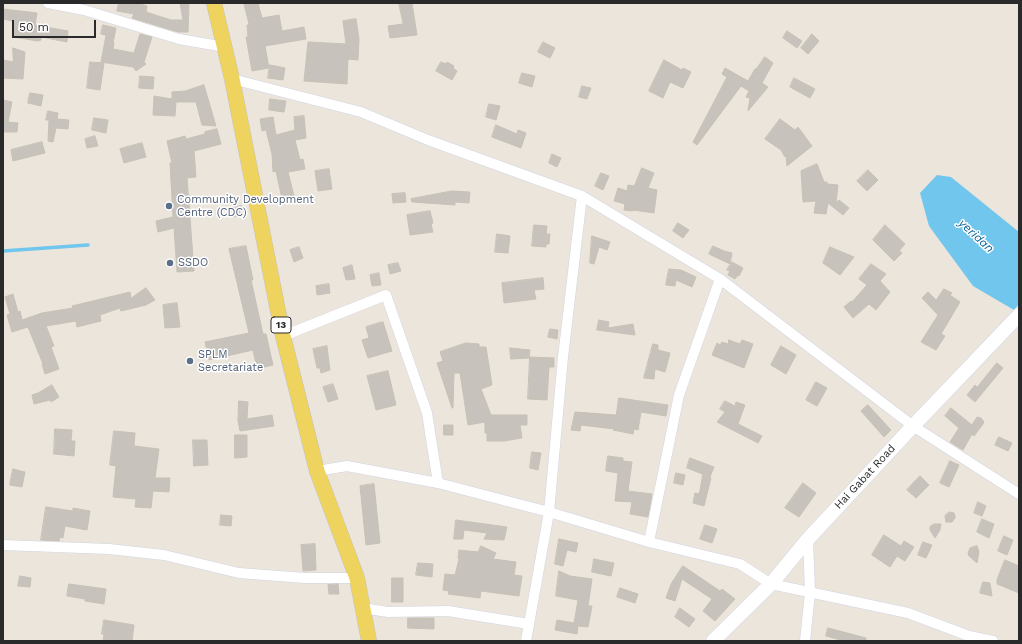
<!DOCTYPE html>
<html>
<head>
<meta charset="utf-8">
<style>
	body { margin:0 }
	#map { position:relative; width:1022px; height:644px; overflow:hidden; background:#ece5dc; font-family:"Work Sans",sans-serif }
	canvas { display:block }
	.frame { position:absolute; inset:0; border:4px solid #2a2a2a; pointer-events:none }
	.scale { position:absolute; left:12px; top:20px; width:84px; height:18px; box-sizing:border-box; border:2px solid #2a2a2a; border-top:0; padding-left:5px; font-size:12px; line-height:14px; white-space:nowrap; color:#2a2a2a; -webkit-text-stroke:3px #fff; paint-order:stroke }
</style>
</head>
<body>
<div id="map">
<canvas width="1022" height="644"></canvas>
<div class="frame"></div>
<div class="scale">50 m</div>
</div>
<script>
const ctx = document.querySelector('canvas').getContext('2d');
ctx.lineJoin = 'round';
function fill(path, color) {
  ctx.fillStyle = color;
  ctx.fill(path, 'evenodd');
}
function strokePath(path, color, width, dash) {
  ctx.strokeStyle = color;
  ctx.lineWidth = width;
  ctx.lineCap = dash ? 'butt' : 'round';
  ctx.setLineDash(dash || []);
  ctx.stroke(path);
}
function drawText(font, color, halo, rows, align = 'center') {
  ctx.font = font + ' "Work Sans",sans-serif';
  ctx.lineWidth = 3;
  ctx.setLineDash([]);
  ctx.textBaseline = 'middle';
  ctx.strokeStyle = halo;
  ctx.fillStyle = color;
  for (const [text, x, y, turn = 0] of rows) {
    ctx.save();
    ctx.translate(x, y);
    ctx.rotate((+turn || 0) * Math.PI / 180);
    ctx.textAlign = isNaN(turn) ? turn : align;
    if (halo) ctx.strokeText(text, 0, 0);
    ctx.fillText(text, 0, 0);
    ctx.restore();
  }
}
fill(new Path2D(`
	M937,175L951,177L1019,232V304L1014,310L973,286L929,226L920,193Z`), '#70c6ed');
strokePath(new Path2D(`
	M3,251L88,245`), '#70c6ed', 3.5);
const building = new Path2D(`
	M119,3H137L147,6L146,12L171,20H183L180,3H189L188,32H178L132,18L134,14L117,11Z
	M244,3H258L262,18L279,15L282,31L304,27L306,39L265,46L269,68L252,71L246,37H248L247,25H249Z
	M399,3H412L417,35L390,38L388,26L403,24Z
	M3,9L37,13L35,25L68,31L67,42L41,37V40L38,41L13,37V21L3,19Z
	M356,19L359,39L358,60L348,59L347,84L304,81L308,42L346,44L343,21Z
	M103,25L116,28L113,43H114L113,49L134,53L140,34L152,37L144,62L146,64L136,71L133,67L101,62L106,35L101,34Z
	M787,31L802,41L797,48L783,38Z
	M812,34L819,41L808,54L801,48Z
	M543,42L555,48L550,58L538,52Z
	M13,48L25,52L23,79L3,78V60L13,62Z
	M765,57L773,63L762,83L768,87L748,111L750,98L746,97L749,91L741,86L697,145L693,142L727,77L722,74L725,68L748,81L755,69H756Z
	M664,60L682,70L683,68L691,72L683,88L670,82L663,98L649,91Z
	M90,62L104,63L100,90L87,88Z
	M441,62L446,64L447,62L454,66L453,68L457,71L452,80L436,71Z
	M270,65L285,68L283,80L268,78Z
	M522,73L535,76L532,87L519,83Z
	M140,76L154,77L153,89L139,88Z
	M794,78L815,89L810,98L790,87Z
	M204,85L216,126L202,125L196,102H176L175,116L153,115L154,96L172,99V92L185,91Z
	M582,86L591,88L587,99L579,97Z
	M30,93L43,95L41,106L28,103Z
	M270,99L286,101L284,112L269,110Z
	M3,100L12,102L8,122L18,123L17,132H3Z
	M489,104L500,106L496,120L486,117Z
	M48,111L58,113L57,119L69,120L68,129L56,128L53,142L48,141L49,120H46Z
	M304,116L306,138L295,140L300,160L303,159L305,169L288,172L294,196L282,199L276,171L273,172L272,154L266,130L262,131L260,119L273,117L276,135L295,130L294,117Z
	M94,118L108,120L106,133L92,130Z
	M780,119L795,130L798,127L812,146L787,166L786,156L785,157L781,150L765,139Z
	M496,125L517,134L518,130L526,133L521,148L492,137Z
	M217,129L221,144L194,151L196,177L187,178L194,271L177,272L174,228L158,232L156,221L173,217L170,163H172L167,141L185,136L186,139L205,134V132Z
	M95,136L98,146L87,148L85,139Z
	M42,142L45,153L13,161L11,150Z
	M142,143L146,157L124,163L120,149Z
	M552,154L561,158L557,167L549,163Z
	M817,164L824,182H827V184L838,185L836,203L839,200L849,208L843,215L828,203L826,214L814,213L816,201L803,202L801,171Z
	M642,168L654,173L648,188L657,190L654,213L633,210V211L624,210L625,204L614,201L618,188L627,191L628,185L634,186Z
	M329,169L332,189L318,191L315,171Z
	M868,170L878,180L867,191L857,181Z
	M601,173L609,176L603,190L595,186Z
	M452,191L470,192L469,203L455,202V205L412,202L411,199Z
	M405,193L406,202L393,203L392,194Z
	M242,206L244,215L234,217L233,208Z
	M430,211L433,223L431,224L433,232L410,235L407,215Z
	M678,223L689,230L683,238L673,231Z
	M534,225L547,226L546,234H550L549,244H546V247L532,246Z
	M885,225L905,244L899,251L902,253L894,261L873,240Z
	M497,234L510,236L508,253L495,252Z
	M592,236L610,242L607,250L599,247L594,264L590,263Z
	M246,246L253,280H251L263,334H266L273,365L257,369L253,350L209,360L205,342L249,333L229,249Z
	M713,246L724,251L732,253L730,264L709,254Z
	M299,247L303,258L294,262L290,250Z
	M830,247L854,257L840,275L823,263Z
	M732,262L743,268L739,276L738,275L735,279L728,275L730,271L727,270Z
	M398,263L401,271L390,274L388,265Z
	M871,264L886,274L880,281L890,292L876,310L869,304L853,318L844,307L851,301L852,302L867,285L859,279Z
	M352,265L355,279L346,280L343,268Z
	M669,269L681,270L696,277L692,287L676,280L675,286L666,285Z
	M379,273L381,285L372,286L370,275Z
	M543,278L544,289L534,290L536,299L504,303L502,283Z
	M329,284L330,293L317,295L316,286Z
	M146,288L155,300L146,305L121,311L120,308L100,315L101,321L77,327L76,321L46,326L54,346L51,347L59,369L45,374L42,364H43L28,327L12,332L7,315L10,314L5,297L13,294L18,312L20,311L22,320L42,313L73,308L72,306L130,292L131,298Z
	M944,289L952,293L950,295L960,302L941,334L945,336L936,350L921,342L938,315L922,298L928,292L936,300Z
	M177,303L180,327L165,328L163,305Z
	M599,320L609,322L608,328L633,324L635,335L597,330Z
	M383,322L392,351L368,358L362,340L369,338L366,327Z
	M550,329L558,330L557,339L548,337Z
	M729,340L740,344L742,340L753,344L744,368L712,355L717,343L720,345L722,342L728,344Z
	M466,343L479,344V347H486L492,385L481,389L491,415H527V425H520L522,438L504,441H487V433H485V422L468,425L460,373H454L453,408H452L437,363L443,361L440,352Z
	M653,344L658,345V350L670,353L665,372L655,369L654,379L644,378Z
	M327,346L330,370L321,373L320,368H317L313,349Z
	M781,346L796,355L786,374L771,365Z
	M510,348L530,350L529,358L511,359Z
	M530,357L554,358V367H549L547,400L528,399Z
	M997,363L1003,368L975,402L967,395L975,385L977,387Z
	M388,371L396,405L376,410L367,376Z
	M816,382L827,388L817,406L806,400Z
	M333,384L338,399L328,402L323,387Z
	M52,385L59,397L51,402L50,400L34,404L32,395L38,393Z
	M619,398L668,405L666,416L641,412L638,430L634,429L633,434L613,430L614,429L581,425L580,431L571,430L575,412L616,415Z
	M239,401L248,402L247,419L272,415L274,426L240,431L238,421Z
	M725,401L735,406L736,402L745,405L738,424L762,436L758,443L717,422L725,412L720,409Z
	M868,405L891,430L884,437L861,411Z
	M951,408L972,425L977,417L981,418L984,422L983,424L974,436L972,434L963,450L950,442L959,428L945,416Z
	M444,425H453V435H444Z
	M55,429L72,430L71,441H75L74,456L54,454Z
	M114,431L135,433L134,446L159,449L155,478H170L169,492L153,491L151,508L135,507L136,499L113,497L116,466L110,465Z
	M235,435H247V457L235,458Z
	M999,437L1012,443L1008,451L995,445Z
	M193,440H207L208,465L194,466Z
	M532,452L541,453L538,470L530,468Z
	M608,456L623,458V461L632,462L628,491L652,494L648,517L630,514L632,502L615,501L618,473L606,471Z
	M690,458L714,467L710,477L687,468Z
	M950,461L959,465L949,487L940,483Z
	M13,469L25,472L22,487L10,485Z
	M676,473L685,475L683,485L674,483Z
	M703,475L711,478L704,506L693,503L695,493L699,494Z
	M920,476L929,485L916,498L907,490Z
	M803,483L816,493L799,517L785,508Z
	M374,484L380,543L366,545L360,486Z
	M978,502L986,506L982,516L974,513Z
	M46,507L73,511V508L90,511L87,530L65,526L63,538L60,537L59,541L41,540Z
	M949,512L954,513L955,516V518L952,522H946L945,516Z
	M221,515L232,516L231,526L220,525Z
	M982,519L994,524L989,538L977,532Z
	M456,520L507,527L504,540L484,539L487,533L464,530L463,539H454Z
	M934,524H941L940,530L935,538L930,530V527Z
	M705,525L717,529L712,543L700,539Z
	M884,535L901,546L904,541L914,547L905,561L897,556L890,567L872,555Z
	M1004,536L1013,540L1007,555L998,551Z
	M559,539L578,543L576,552L567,550L563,566L555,564Z
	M923,542L932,545L926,558L918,555Z
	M315,544L316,570L303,571L301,545Z
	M481,546L496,553L493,559L516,562L514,575L522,576L519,596L481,591L480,598L448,594L449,591L443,590L445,574L455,575L459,559L458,558L459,550L478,552Z
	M977,546L979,552L977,563L969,556L968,553L970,548Z
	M594,559L614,563L611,576L592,572Z
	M1005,560L1019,566V593L997,584V580Z
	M418,563L433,564L432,577L416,575Z
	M683,566L720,591L722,589L735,599L715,621L703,611L712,599L682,579L675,601L666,598L671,584Z
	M559,571L570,576L592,579L588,606H592L588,627L578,626L577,634L555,630L557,620L574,623L578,600L556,596Z
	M20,576L31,578L30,587L18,586Z
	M392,578H403V602H392Z
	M983,582L990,583L992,596L980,593Z
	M69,584L106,589L104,604L85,601V599L67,596Z
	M338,584L339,594H329L328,585Z
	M620,588L638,594L635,603L617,597Z
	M680,608L695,619L689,627L675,617Z
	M408,618H434V629L408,628Z
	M104,620L134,625L132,641H103L104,634H102Z
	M828,628L866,638V641H844L826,636Z`);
fill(building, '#c7c2bb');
strokePath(building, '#c7c1b5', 1);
const street = new Path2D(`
	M48,3L84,10L179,39L225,47
	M232,79L361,112L428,140L582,196L720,279L913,426L1019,494
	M283,336L386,295L427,413L438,483
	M317,471L347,466L438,483L549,512L649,542L740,564L771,584L908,613L969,636L993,641
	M649,542L679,395L720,279
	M3,545L109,549L164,555L239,573L305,578H357
	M363,608L388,612L448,611L529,624
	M526,641L549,512L563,357L582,196
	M805,641L810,592L808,539`);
const secondary = new Path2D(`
	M713,641L771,584L808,539L913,426L1019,315`);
const primary = new Path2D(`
	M214,3L232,79L283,336L317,471L357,578L369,641`);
strokePath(street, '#d1d4e2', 11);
strokePath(secondary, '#d1d4e2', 15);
strokePath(primary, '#c3c3c3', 16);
strokePath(street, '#fff', 10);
strokePath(secondary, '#fff', 14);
strokePath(primary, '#eed35e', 15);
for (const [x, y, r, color] of [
	[169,206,4,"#5c6f8a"],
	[170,263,4,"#5c6f8a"],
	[190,361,4,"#5c6f8a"]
]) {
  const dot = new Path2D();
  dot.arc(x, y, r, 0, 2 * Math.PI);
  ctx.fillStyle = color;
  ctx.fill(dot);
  strokePath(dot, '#fff', 1.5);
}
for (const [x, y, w] of [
	[281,325,20]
]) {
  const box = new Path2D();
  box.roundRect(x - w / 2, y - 8, w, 16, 3);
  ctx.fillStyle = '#fff';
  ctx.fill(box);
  strokePath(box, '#2a2a2a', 1);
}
drawText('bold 10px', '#2a2a2a', null, [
	["13",281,325]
]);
drawText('11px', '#4e5e75', '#fff', [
	["Community Development",177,200],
	["Centre (CDC)",177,213],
	["SSDO",178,263],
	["SPLM",198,355],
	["Secretariate",198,368]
], 'left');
drawText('11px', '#2a2a2a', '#fff', [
	["Hai Gabat Road",865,477,-47]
]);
drawText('italic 12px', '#0f6398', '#fff', [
	["yeridan",976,236,43]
]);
</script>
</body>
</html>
